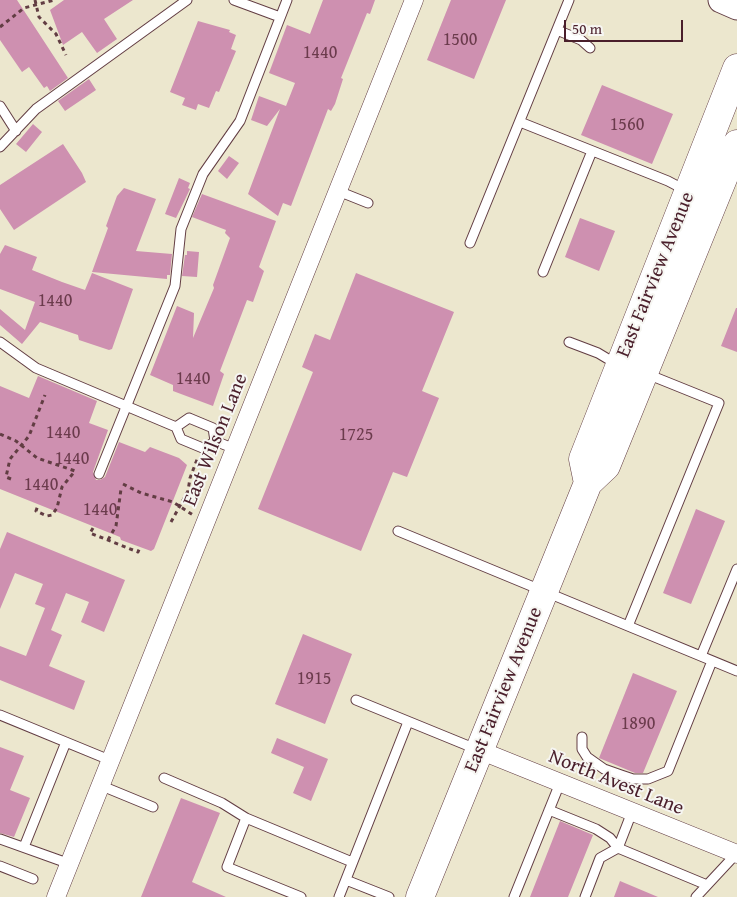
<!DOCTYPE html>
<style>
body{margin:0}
#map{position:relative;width:737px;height:897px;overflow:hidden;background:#ece7ce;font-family:"Gentium Book Plus",serif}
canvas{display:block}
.scale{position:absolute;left:564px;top:20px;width:119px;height:22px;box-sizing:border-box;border:2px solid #4a1f2b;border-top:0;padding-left:6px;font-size:15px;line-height:18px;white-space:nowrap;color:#4a1f2b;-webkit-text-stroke:4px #f6f6f2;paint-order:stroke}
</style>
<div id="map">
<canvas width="737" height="897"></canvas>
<div class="scale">50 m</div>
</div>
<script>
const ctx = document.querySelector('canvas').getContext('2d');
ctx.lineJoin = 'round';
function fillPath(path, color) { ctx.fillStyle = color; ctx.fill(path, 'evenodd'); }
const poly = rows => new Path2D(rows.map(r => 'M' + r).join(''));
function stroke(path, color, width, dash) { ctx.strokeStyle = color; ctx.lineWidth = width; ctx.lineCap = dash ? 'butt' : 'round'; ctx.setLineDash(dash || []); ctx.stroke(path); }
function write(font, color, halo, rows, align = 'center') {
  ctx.font = font + ' "Gentium Book Plus",serif'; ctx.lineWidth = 4; ctx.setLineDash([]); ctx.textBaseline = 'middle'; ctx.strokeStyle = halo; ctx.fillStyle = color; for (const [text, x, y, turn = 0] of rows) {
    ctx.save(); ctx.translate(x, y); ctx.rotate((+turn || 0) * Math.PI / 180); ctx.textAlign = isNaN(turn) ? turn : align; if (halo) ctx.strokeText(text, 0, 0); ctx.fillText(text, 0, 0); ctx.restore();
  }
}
fillPath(poly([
 [0,0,17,0,68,78,50,91,47,86,44,88,29,67,22,72,0,40],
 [64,0,133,0,104,19,117,39,97,53,82,32,63,45,50,10],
 [323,0,375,0,370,14,367,13,341,78,343,79,335,104,331,111,328,109,291,206,283,203,278,216,248,194,280,109,267,126,251,120,259,96,286,106,295,83,269,73,287,25,310,34],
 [451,0,506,0,474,79,427,60],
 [198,21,230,30,229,32,236,35,231,49,236,51,219,92,216,91,209,108,198,104,196,110,182,105,185,98,170,92],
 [89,79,96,90,65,111,58,101],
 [602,85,673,114,652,164,581,135],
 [33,124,42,132,26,152,16,144],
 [63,144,82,173,86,182,14,230,0,209,0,185],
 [229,156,239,163,227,179,218,171],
 [179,178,190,183,188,188,190,189,176,218,165,214],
 [124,188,156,199,136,251,172,254,170,275,167,275,167,279,92,272,108,228,106,226,117,196],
 [202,194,276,221,259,267,264,271,253,302,247,300,220,371,224,374,213,406,173,391,173,385,150,375,177,306,194,313,193,338,214,288,213,285,230,238,225,233,226,230,192,217],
 [580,218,615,231,599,271,565,257],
 [5,245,37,257,32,270,62,282,85,290,92,273,133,289,112,349,109,350,79,340,78,335,40,322,22,344,0,325,0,309,25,330,35,302,0,289,0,254],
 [187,251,199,252,197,277,182,276,185,255,187,255],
 [356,273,454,312,422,391,439,398,407,477,393,472,361,551,258,509,313,372,302,367,315,334,330,340],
 [736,308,737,308,737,352,721,346],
 [38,376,97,401,89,423,108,430,93,472,96,480,100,480,105,477,119,442,145,452,150,447,179,458,187,465,154,549,151,551,121,540,120,537,0,489,0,386,29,398],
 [696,509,725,521,691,604,663,593],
 [7,532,125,580,104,632,81,622,89,602,66,593,51,630,62,635,49,666,85,681,74,710,0,680,0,646,26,656,45,608,35,604,43,584,15,573,0,609,0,549],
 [303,634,352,654,325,724,275,704],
 [633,673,677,691,643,773,635,773,599,758],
 [277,738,328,759,311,801,293,793,304,767,271,753],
 [0,747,24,756,10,790,30,798,14,837,0,833],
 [181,798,220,813,192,882,226,897,141,897],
 [560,821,593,835,568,897,530,897],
 [620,881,658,897,614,897]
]), '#ce90b0');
const lane = poly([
 [234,0,280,17],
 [557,30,581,40,590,48],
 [0,106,16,131],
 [520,122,668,181,687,191],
 [0,147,36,109,187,0],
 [338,191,368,203],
 [470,243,569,0],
 [543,272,592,151],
 [0,342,36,368,176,427],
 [569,342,598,353,618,365],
 [189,418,213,428,215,441,205,449,181,439,176,427,189,418],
 [215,441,235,449],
 [99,474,175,286,181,229,203,174,240,121,287,0],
 [398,531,628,626,719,403,647,374],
 [628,626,737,671],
 [701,656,737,569],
 [356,700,476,749],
 [0,715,112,761],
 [582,737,582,749,587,757,604,769,621,775,633,779,648,779,668,771,712,661],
 [164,778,222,803,246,818],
 [102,786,153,807],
 [549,810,596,829,610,838,618,848,707,885],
 [0,839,70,864],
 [24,847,66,742],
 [0,866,33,879],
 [346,880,389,897],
 [301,897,227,867,246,818,352,862],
 [339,897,408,722],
 [514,897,560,783],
 [585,897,600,858,618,848,632,812],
 [696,897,737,853]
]);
const street = poly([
 [479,750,737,854],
 [56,897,414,0]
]);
const secondary = poly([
 [721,0,737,7]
]);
const primary = poly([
 [588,483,583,459,737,68],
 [420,897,588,483,606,466,737,144]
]);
stroke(lane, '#623d43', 11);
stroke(street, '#623d43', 19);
stroke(secondary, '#623d43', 27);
stroke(primary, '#623d43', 29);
stroke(poly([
 [35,0,39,17,56,34,66,55],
 [0,27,24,8,54,0],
 [0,434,16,441,37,458,75,471,62,487,57,508,52,515,47,516,36,511,38,505],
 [11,479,6,477,10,459,29,436,45,395],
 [123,484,141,493,173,502,193,515],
 [171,522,188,491,190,478,198,457],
 [93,528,90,533,138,552,140,547],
 [108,540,116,526,121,489]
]), '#623d43', 3, [4, 4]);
stroke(lane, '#fff', 9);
stroke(street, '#fff', 18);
stroke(secondary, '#fff', 25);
stroke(primary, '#fff', 28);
write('18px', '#6b3b4c', null, [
 ["1500",460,40],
 ["1440",320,53],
 ["1560",627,125],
 ["1440",55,301],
 ["1440",193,379],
 ["1440",63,433],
 ["1725",356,435],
 ["1440",72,459],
 ["1440",41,485],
 ["1440",100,510],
 ["1915",314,679],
 ["1890",638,724]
]);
write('20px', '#4a1f2b', '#f6f6f2', [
 ["East Fairview Avenue",656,275,-68],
 ["East Wilson Lane",216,440,-68],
 ["East Fairview Avenue",504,690,-68],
 ["North Avest Lane",616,783,22]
]);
</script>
